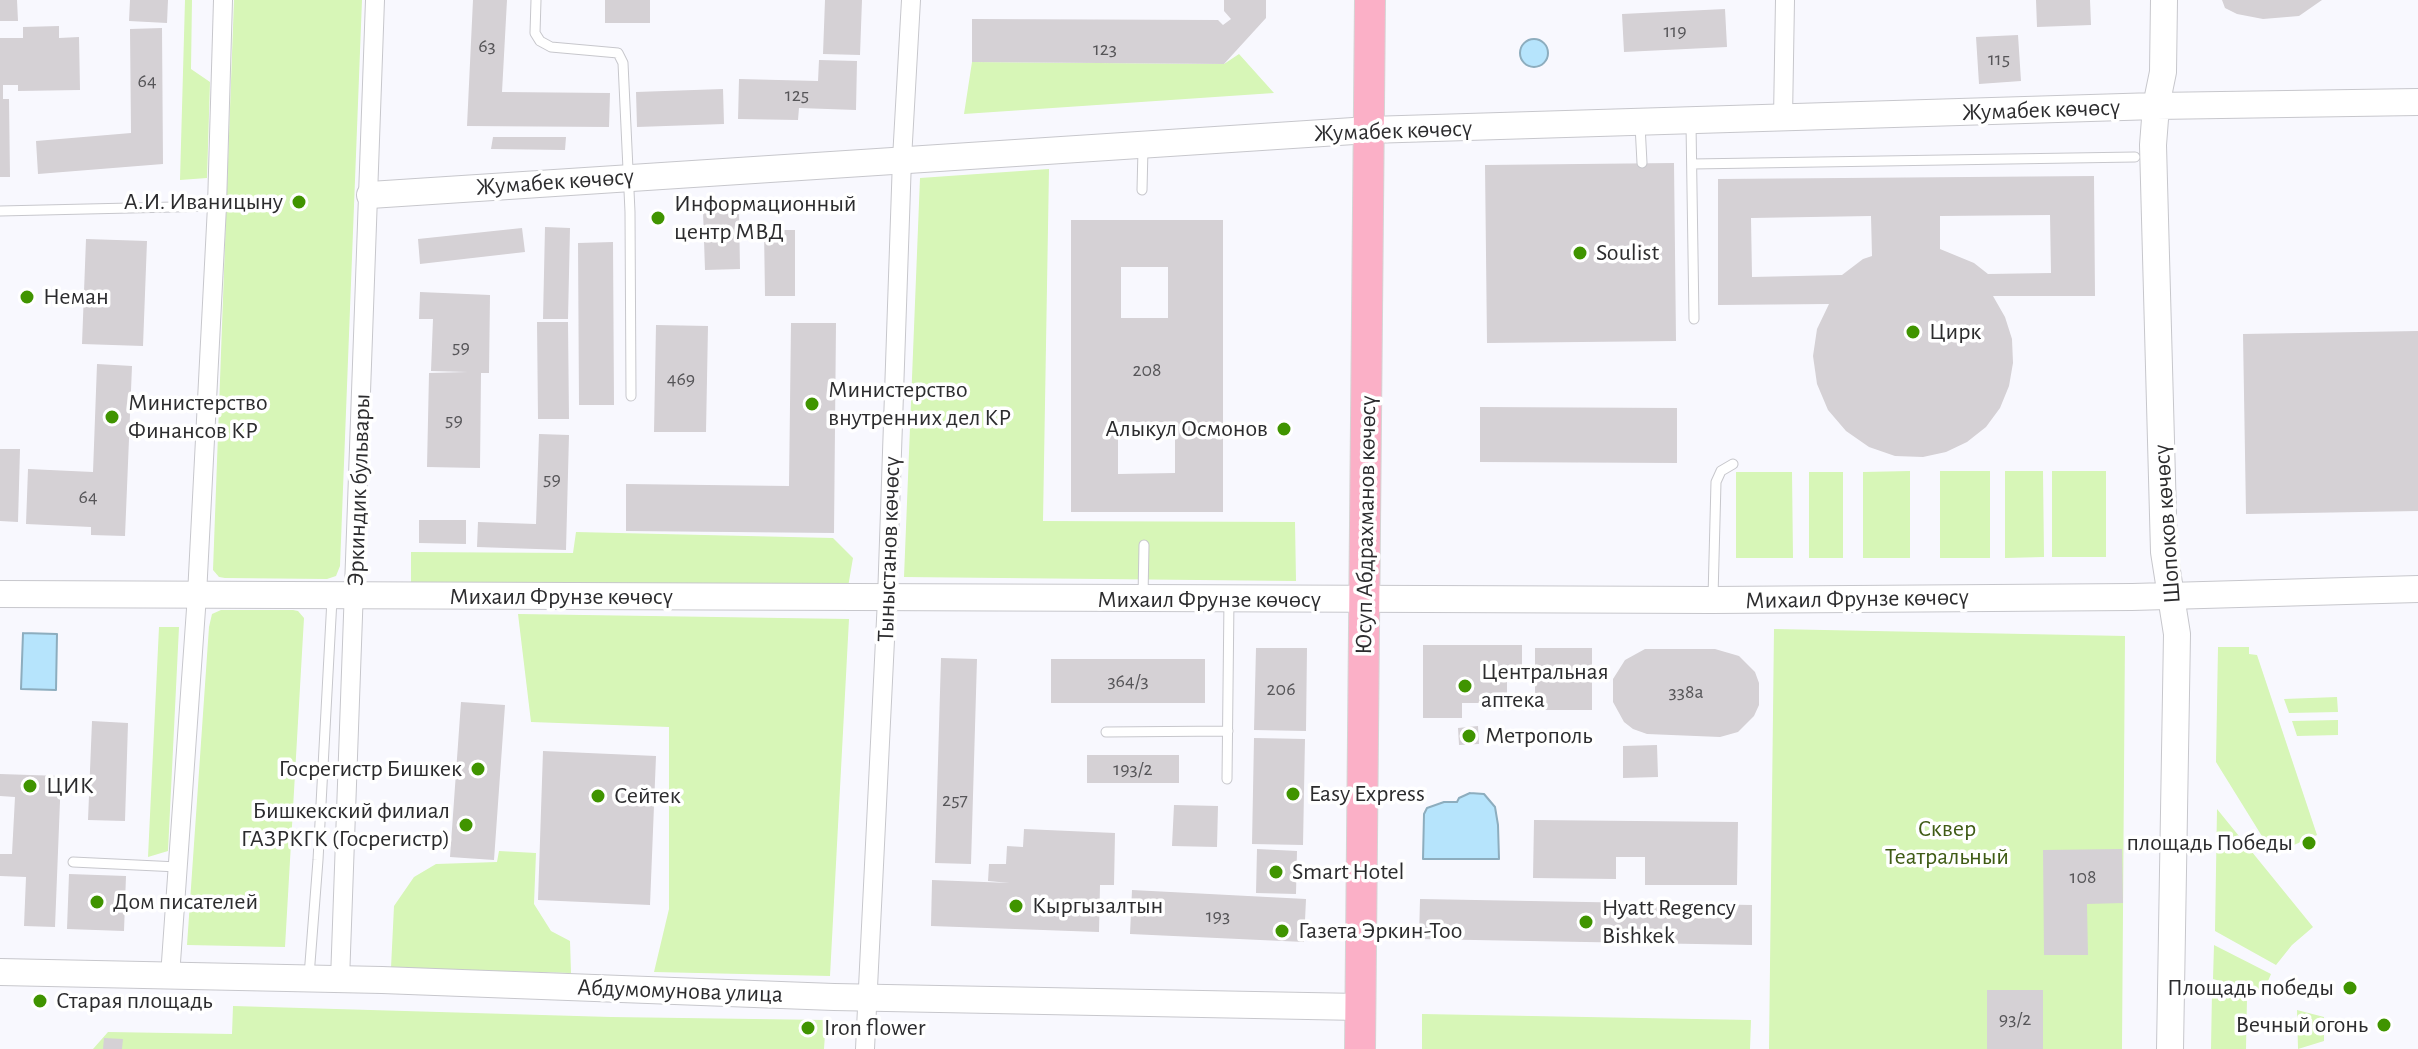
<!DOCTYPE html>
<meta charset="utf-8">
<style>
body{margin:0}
canvas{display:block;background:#f8f8fe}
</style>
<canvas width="2418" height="1049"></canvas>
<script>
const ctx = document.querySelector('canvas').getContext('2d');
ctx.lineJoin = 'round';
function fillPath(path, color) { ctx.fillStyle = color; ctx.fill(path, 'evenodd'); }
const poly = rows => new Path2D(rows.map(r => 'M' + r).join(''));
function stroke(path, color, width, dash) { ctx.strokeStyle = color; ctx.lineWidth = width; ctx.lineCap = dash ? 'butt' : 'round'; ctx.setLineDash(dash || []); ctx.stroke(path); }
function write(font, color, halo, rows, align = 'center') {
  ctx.font = font + ' "Alegreya Sans",sans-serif'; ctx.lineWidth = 7; ctx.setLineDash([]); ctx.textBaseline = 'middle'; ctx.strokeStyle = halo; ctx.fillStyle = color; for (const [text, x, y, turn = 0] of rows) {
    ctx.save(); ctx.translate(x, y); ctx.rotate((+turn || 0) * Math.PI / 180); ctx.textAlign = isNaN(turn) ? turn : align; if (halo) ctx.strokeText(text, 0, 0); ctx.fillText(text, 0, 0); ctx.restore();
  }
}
fillPath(poly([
 [185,0,192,0,191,69,210,82,207,178,180,180],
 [234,0,362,0,340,566,336,576,327,579,225,578,219,577,213,570],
 [1239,54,1274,93,964,114,972,62,1224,64],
 [1049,169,1043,521,1295,522,1296,581,904,577,920,178],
 [1910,471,1910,558,1863,558,1863,472],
 [1940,471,1990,471,1990,558,1940,558],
 [2005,471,2043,471,2044,557,2005,558],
 [2052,471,2106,471,2106,557,2052,557],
 [1736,472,1792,472,1793,558,1736,558],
 [1809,472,1843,472,1843,558,1809,558],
 [576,532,833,538,853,558,848,587,411,582,411,552,573,553],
 [221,610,293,610,298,611,304,618,285,947,187,945,209,627,212,614],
 [518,614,849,619,830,976,654,972,669,909,669,727,531,722],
 [159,627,179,627,168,851,148,857],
 [1774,629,2125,636,2122,1049,1769,1049],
 [2218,647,2249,647,2249,654,2257,655,2317,835,2273,854,2216,762],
 [2337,697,2338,712,2289,713,2284,699],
 [2338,720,2338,735,2297,736,2292,721],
 [2217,809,2313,927,2292,945,2276,965,2215,931],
 [499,851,536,853,534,904,551,931,570,941,571,973,391,968,394,906,414,877,436,864,497,862],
 [2214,945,2271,974,2263,993,2213,979],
 [2212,991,2247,998,2246,1049,2211,1049],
 [233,1006,611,1017,826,1020,824,1049,93,1049,108,1032,232,1034],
 [2297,1010,2324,1017,2324,1041,2298,1049],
 [1422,1014,1751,1020,1750,1049,1422,1049]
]), '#d7f6b7');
const water = poly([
 '1520 53a14 14 0 1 1 28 0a14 14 0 1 1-28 0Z',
 [23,633,57,634,56,690,21,689,23,633],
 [1470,793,1484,794,1495,807,1498,825,1499,859,1423,859,1424,814,1427,808,1444,802,1457,802,1459,798,1470,793]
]);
fillPath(water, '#b6e4fc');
stroke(water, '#8dadbe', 2);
fillPath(poly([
 [0,0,17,0,18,21,0,21],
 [130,0,168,0,167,23,129,21],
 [473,0,507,0,502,92,610,93,609,127,467,126],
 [605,0,650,0,650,23,605,23],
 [825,0,862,0,860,55,823,54],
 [1224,0,1266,0,1266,18,1224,64,972,62,972,19,1218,20,1223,25,1231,19,1224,11],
 [2036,0,2090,0,2091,25,2037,27],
 [2222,0,2322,0,2299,16,2263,19,2237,14,2225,8],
 [1725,9,1727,47,1624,52,1622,14],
 [59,26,59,38,79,37,80,90,18,91,18,85,3,85,3,99,9,99,10,177,0,177,0,38,23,38,23,27],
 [162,28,163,164,38,174,36,141,131,133,130,29],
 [2018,35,2021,81,1979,84,1976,37],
 [819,60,857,61,856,110,799,108,798,120,738,119,739,79,818,81],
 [723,89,724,124,637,127,636,92],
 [493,137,566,137,565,150,491,149],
 [1674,163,1676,341,1487,343,1485,165],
 [2094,176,2095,296,1993,296,2005,317,2012,339,2013,363,2009,386,2000,408,1986,427,1967,442,1946,452,1923,457,1895,456,1869,447,1846,431,1828,410,1817,384,1813,356,1817,329,1829,304,1718,305,1718,179],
 [2050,215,2051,273,1988,274,1974,263,1940,249,1940,216],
 [1871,216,1872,256,1863,259,1842,275,1752,277,1751,218],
 [739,210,740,269,705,270,703,211],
 [1071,220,1223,220,1223,512,1071,512],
 [1121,267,1168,267,1168,318,1121,318],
 [1118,422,1175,422,1175,473,1118,474],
 [545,227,570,228,568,319,543,319],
 [522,228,525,252,420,264,418,239],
 [764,230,795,230,795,296,765,296],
 [86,239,147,241,143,346,82,344],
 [613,242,614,405,579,405,578,243],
 [420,292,490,295,489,373,481,373,480,468,427,467,429,373,468,372,431,371,433,319,419,319],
 [537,322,568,322,569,419,538,419],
 [791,323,836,323,834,533,626,531,626,484,789,486],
 [656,325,708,326,706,432,654,432],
 [2418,331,2418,511,2246,514,2243,334],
 [97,364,132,366,125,536,91,535,91,527,26,524,28,469,93,472],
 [1480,407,1677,408,1677,463,1480,462],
 [539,434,569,435,566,550,477,547,478,522,536,524],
 [0,449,20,449,18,522,0,521],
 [419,520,466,520,466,544,419,543],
 [1423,645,1522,645,1522,670,1507,670,1507,703,1462,703,1462,718,1423,718],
 [1256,648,1307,648,1306,731,1254,730],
 [1535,648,1592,648,1592,710,1535,710],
 [1645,649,1715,649,1739,656,1755,672,1759,683,1759,705,1754,716,1738,732,1720,737,1647,734,1633,729,1624,722,1613,702,1613,679,1625,660],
 [941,658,977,659,971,864,935,863],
 [1051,659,1205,659,1205,703,1051,703],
 [461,702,505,705,494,860,450,857],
 [92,721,128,723,125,821,88,820],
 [1478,726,1479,744,1459,745,1458,728],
 [1254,738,1305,739,1303,845,1252,844],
 [1657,745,1658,777,1623,778,1623,746],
 [543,751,656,756,650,905,538,900],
 [1087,755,1179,755,1179,783,1087,783],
 [0,774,61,776,55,927,24,926,26,877,0,876,0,854,12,854,15,797,0,796],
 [1174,805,1218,806,1217,847,1172,846],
 [1534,820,1738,822,1737,885,1645,885,1645,857,1616,857,1616,879,1533,878],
 [1024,829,1115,833,1114,885,1100,885,1099,932,931,926,932,880,1010,883,988,881,989,864,1006,864,1007,846,1023,847],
 [1257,849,1297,851,1296,894,1256,893],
 [2122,849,2123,903,2087,904,2088,955,2044,955,2043,850],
 [69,874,126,876,124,931,67,929],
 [1132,890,1306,899,1304,942,1130,934],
 [1420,899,1752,905,1752,945,1419,939],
 [1987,990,2043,990,2043,1049,1987,1049],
 [104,1038,123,1039,122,1049,103,1049]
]), '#d5d1d5');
const lane = poly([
 [536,0,535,33,540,41,551,47,618,53,623,63,630,212,631,396],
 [1691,124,1694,319],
 [1640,125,1642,163],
 [1692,164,2135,157],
 [1142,190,1143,149],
 [0,211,217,206],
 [1143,596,1144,545],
 [1713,597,1716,482,1721,471,1733,464],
 [1106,732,1228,731],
 [1227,779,1229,599],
 [73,862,178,867],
 [309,976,318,860,332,599]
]);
const street = poly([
 [1783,118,1785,0],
 [170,976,197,595,217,206,223,0],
 [340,980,375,0],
 [865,1049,887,599,902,159,911,0]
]);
const secondary = poly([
 [2164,0,2163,72,2156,106,2153,145,2164,552,2177,634,2170,1049],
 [370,195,1369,130,2156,106,2418,102],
 [0,594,1712,600,2132,597,2418,589],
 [0,972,382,980,834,997,1360,1007]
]);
const primary = poly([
 [1360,1049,1370,0]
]);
stroke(lane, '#c7c7cc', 11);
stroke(street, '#c7c7cc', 20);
stroke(secondary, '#c7c7cc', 28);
stroke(primary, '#d5d5d5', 32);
stroke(lane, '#fff', 9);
stroke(street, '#fff', 18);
stroke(secondary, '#fff', 26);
stroke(primary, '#fbb0c7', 30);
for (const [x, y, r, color] of [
 [299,202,8,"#409400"],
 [658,218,8,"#409400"],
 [1580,253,8,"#409400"],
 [27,297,8,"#409400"],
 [1913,332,8,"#409400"],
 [812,404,8,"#409400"],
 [112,417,8,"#409400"],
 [1284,429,8,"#409400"],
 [1465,686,8,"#409400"],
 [1469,736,8,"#409400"],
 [478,769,8,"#409400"],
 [30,786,8,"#409400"],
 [1293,794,8,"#409400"],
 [598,796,8,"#409400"],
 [466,825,8,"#409400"],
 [2309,843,8,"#409400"],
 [1276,872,8,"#409400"],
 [97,902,8,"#409400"],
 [1016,906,8,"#409400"],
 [1586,922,8,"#409400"],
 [1282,931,8,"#409400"],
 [2350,988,8,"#409400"],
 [40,1001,8,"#409400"],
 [2384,1025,8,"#409400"],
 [808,1028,8,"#409400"]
]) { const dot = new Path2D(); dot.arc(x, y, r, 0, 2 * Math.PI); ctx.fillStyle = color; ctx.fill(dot); stroke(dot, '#fff', 3); }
write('20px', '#565558', null, [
 ["119",1675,31],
 ["63",487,46],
 ["123",1105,49],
 ["115",1999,59],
 ["64",147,81],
 ["125",797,95],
 ["59",461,347],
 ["208",1147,370],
 ["469",681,379],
 ["59",454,420],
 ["59",552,479],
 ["64",88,497],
 ["364/3",1128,681],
 ["206",1281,689],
 ["338а",1686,692],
 ["193/2",1133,769],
 ["257",955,800],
 ["108",2083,877],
 ["193",1218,916],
 ["93/2",2015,1019]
]);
write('24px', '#2c2c2e', '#fff', [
 ["Жумабек көчөсү",2041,110,-2],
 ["Жумабек көчөсү",1393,131,-2],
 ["Жумабек көчөсү",555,182,-4],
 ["Эркиндик бульвары",359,490,-88],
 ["Шопоков көчөсү",2167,524,-94],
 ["Юсуп Абдрахманов көчөсү",1366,525,-89],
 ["Тыныстанов көчөсү",889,549,-88],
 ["Михаил Фрунзе көчөсү",561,597],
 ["Михаил Фрунзе көчөсү",1857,599,-1],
 ["Михаил Фрунзе көчөсү",1209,600],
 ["Абдумомунова улица",680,991,2]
]);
write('24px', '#2c2c2e', '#fff', [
 ["А.И. Иваницыну",283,202,"right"],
 ["Информационный",674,204],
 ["центр МВД",674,232],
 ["Soulist",1596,253],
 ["Неман",43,297],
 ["Цирк",1929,332],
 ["Министерство",828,390],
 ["внутренних дел КР",828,418],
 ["Министерство",128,403],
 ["Финансов КР",128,431],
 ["Алыкул Осмонов",1268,429,"right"],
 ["Центральная",1481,672],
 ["аптека",1481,700],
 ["Метрополь",1485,736],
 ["Госрегистр Бишкек",462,769,"right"],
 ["ЦИК",46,786],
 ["Easy Express",1309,794],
 ["Сейтек",614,796],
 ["Бишкекский филиал",450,811,"right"],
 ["ГАЗРКГК (Госрегистр)",450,839,"right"],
 ["площадь Победы",2293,843,"right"],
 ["Smart Hotel",1292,872],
 ["Дом писателей",113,902],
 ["Кыргызалтын",1032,906],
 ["Hyatt Regency",1602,908],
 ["Bishkek",1602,936],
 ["Газета Эркин-Тоо",1298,931],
 ["Площадь победы",2334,988,"right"],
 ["Старая площадь",56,1001],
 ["Вечный огонь",2368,1025,"right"],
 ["Iron flower",824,1028]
], 'left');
write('24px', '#3f5b15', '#fff', [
 ["Сквер",1947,829],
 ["Театральный",1947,857]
]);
</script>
